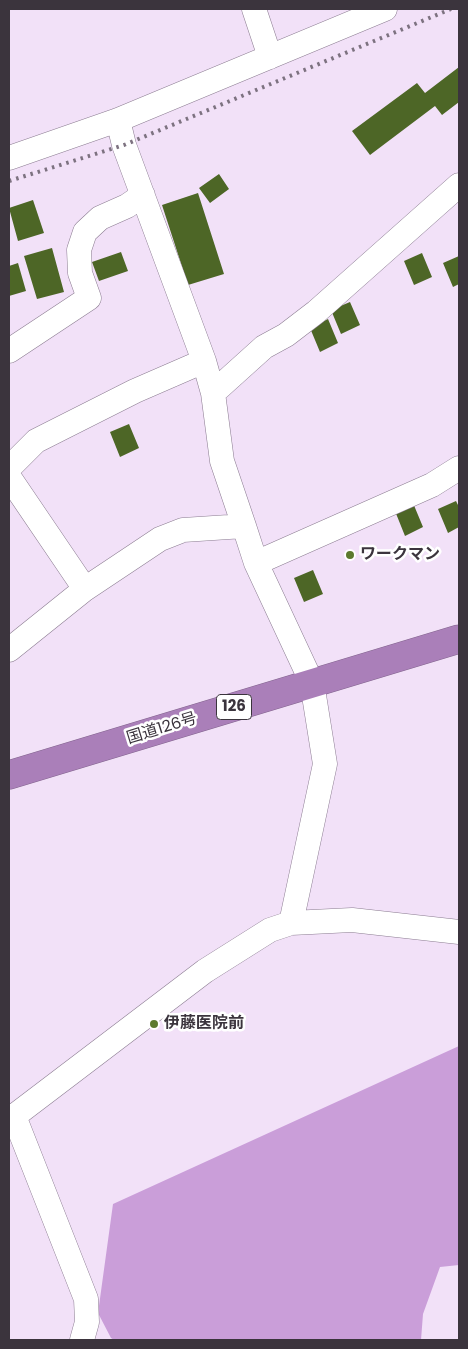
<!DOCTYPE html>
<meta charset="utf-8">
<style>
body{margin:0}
#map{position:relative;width:468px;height:1349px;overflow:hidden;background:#f2e1f8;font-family:Poppins,sans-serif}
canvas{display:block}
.frame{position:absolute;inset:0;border:10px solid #3b343d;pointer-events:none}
</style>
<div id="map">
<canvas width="468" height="1349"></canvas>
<div class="frame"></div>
</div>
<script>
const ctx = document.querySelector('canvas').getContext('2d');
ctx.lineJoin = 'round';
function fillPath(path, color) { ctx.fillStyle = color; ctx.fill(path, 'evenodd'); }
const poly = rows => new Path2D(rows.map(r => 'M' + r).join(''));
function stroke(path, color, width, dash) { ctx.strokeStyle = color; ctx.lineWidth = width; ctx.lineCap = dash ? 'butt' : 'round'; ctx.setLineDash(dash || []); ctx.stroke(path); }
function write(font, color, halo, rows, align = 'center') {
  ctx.font = font + ' Poppins,"Noto Sans JP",sans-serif'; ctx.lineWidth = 5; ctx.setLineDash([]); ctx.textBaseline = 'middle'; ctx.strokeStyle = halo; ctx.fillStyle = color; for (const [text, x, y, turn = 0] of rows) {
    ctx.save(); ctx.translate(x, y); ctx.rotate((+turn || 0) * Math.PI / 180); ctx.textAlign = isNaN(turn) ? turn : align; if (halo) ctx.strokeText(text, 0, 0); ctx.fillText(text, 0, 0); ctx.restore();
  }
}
fillPath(poly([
 [459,1046,459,1265,440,1267,423,1314,421,1340,114,1340,111,1338,98,1313,113,1204]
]), '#ca9ed9');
fillPath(poly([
 [459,67,459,102,442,115,435,106,370,155,352,131,417,83,425,93],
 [219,174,229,189,210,203,199,188],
 [198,193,224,274,188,285,162,205],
 [33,200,44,233,18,241,9,208],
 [52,248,64,292,37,299,24,256],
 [121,252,128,271,99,281,92,262],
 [422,253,432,277,414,285,404,261],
 [459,256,459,284,453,287,443,263],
 [18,263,26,291,9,296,9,266],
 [350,302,360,325,341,334,331,310],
 [328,319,338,343,320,352,310,328],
 [129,424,139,448,120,457,110,432],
 [456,501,459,507,459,527,448,533,438,509],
 [413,503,423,527,405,536,395,511],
 [313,570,323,594,304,602,294,578]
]), '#4d6626');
const minor = poly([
 [254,9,270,57],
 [118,120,124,145,204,361,213,393,222,461,244,526,256,563,312,683,325,764,291,923],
 [9,158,118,120,385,9],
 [9,351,89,298,80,273,79,250,85,232,100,218,127,206,143,195],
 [213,393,264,347,286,335,316,312,459,185],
 [9,468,36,441,135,391,204,361],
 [9,477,85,589],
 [256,563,432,485,459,468],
 [9,650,85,589,160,539,183,530,244,526],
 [14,1116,86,1299,87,1322,82,1340],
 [9,1120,205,971,270,930,291,923,352,920,459,932]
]);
const highway = poly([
 [9,775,459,639]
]);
stroke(minor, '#8b7c91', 25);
stroke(highway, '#83658e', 29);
stroke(minor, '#fff', 24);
stroke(highway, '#aa7fb9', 28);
stroke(poly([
 [9,181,124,145,451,9]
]), '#7d7280', 4, [2.5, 5]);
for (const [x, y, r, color] of [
 [350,555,5,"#5c792e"],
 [154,1024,5,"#5c792e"]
]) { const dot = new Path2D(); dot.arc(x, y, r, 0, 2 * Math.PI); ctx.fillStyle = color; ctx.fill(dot); stroke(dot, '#fff', 2); }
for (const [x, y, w] of [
 [234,707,35]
]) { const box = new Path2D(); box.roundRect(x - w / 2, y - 12.5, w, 25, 4); ctx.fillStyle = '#fff'; ctx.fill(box); stroke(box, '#3b343d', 1); }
write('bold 15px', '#3b343d', null, [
 ["126",234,707]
]);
write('bold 16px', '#3b343d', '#fff', [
 ["ワークマン",360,555],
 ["伊藤医院前",164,1024]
], 'left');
write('16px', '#3b343d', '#fff', [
 ["国道126号",162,729,-17]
]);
</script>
